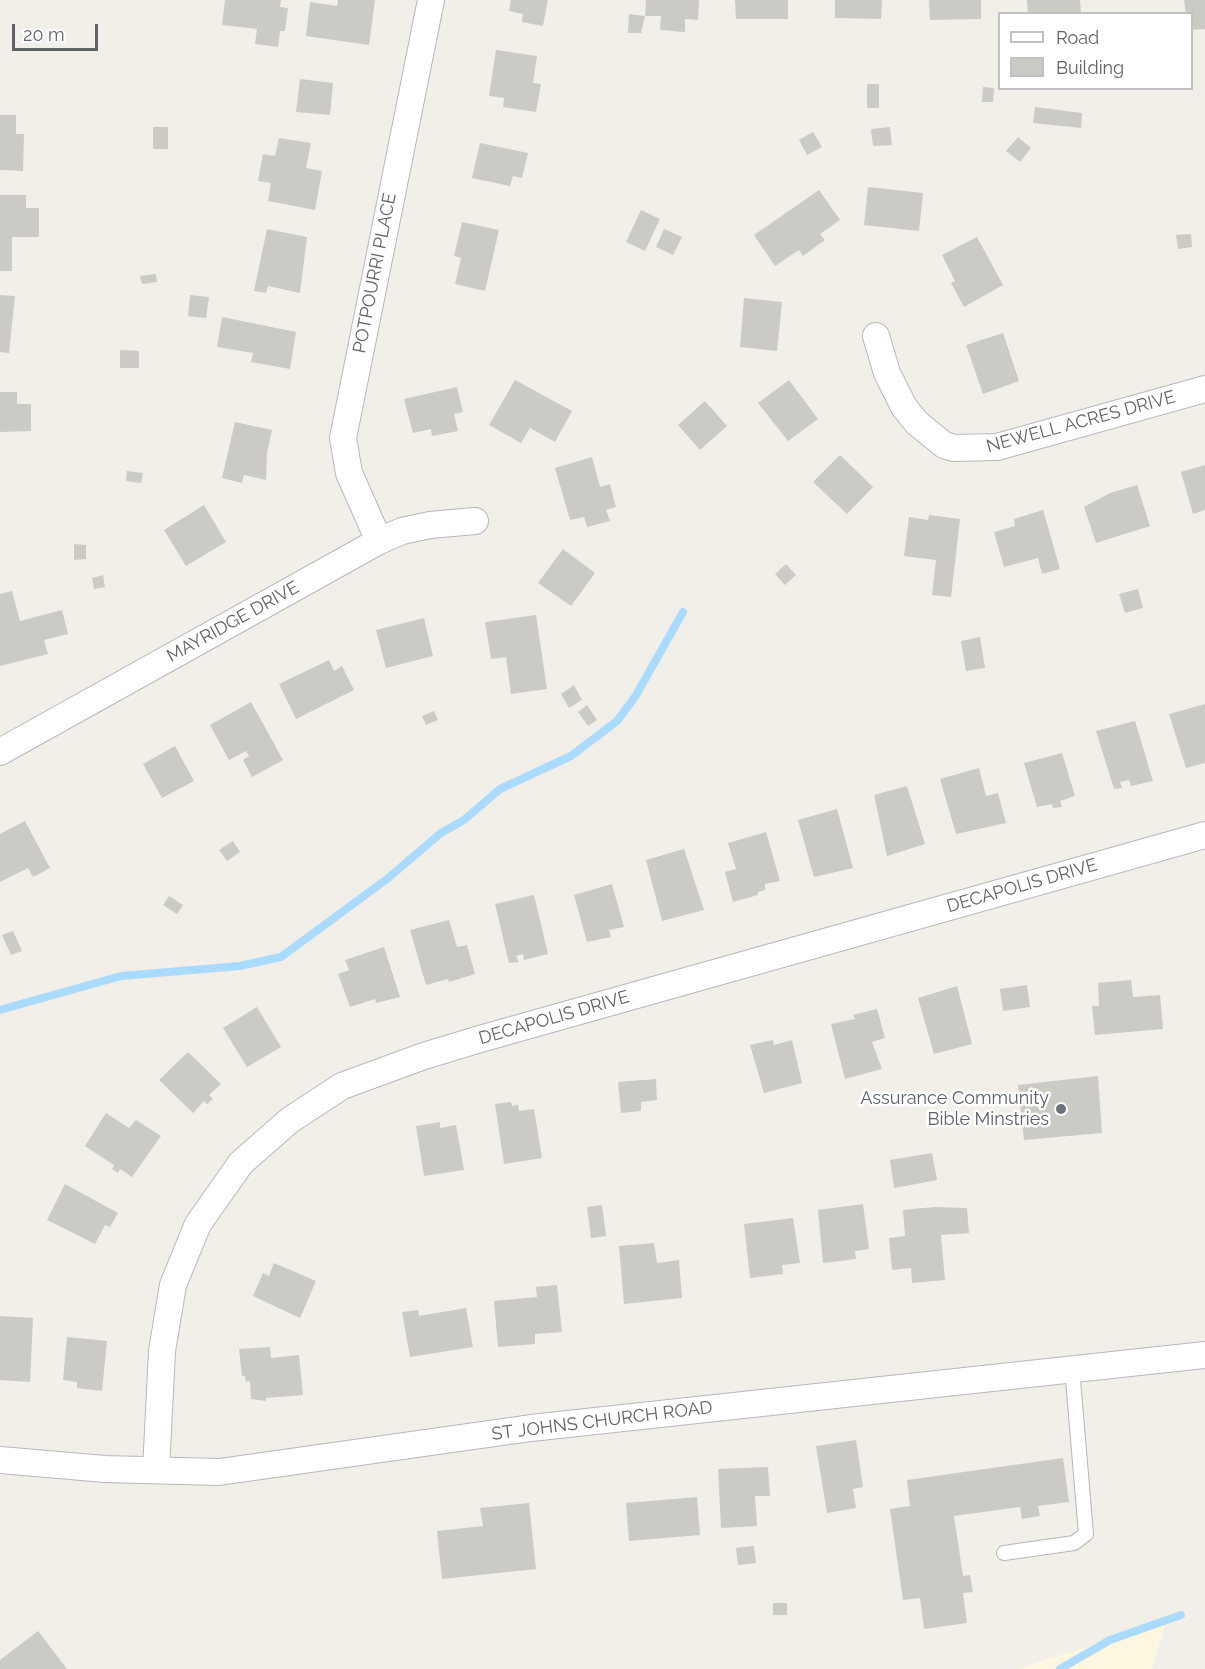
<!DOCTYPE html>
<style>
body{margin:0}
#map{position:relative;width:1205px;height:1669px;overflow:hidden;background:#f1efe8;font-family:Raleway,sans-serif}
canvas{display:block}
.legend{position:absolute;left:998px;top:12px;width:195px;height:78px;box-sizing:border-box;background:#fff;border:2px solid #bfc1c3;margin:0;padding:8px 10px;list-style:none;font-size:18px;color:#5f6368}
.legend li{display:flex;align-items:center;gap:12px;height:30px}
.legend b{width:30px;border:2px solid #bfc1c3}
.scale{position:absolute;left:12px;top:24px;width:86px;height:27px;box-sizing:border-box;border:3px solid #5f6368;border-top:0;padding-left:8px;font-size:18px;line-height:21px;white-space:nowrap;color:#5f6368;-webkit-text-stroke:4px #fff;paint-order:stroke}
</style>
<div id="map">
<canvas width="1205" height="1669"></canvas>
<ul class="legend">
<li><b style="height:8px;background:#fff"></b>Road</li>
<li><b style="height:16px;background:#cccac5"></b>Building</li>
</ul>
<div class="scale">20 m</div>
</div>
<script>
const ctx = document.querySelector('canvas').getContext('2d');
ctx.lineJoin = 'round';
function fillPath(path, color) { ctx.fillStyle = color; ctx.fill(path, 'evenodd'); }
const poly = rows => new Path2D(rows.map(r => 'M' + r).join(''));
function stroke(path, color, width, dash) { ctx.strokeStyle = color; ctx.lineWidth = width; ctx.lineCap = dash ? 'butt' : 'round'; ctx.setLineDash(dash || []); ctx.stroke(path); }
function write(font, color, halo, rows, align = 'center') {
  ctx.font = font + ' Raleway,sans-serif'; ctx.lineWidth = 5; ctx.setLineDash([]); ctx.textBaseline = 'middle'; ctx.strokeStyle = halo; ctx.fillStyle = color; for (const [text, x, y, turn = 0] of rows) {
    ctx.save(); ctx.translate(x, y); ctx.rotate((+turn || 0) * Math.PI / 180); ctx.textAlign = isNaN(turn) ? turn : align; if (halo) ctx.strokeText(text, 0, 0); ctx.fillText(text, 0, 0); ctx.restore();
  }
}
fillPath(poly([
 [1166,1622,1152,1669,1017,1669,1125,1635]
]), '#fef7e0');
stroke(poly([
 [0,1010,121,976,240,966,281,957,387,879,441,833,464,820,500,789,571,756,617,721,635,697,683,612],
 [1060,1669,1110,1640,1181,1615]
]), '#aadaff', 8);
fillPath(poly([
 [225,0,281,0,280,7,288,8,285,31,280,31,278,47,255,44,257,29,222,25],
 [338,0,375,0,369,45,306,36,310,2,337,6],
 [511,0,548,0,543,26,522,22,523,14,509,11],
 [646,0,699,0,698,20,685,19,685,32,660,30,661,16,645,16],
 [735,0,788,0,788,19,736,19],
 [835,0,882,0,881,19,835,18],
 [929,0,981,0,981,19,930,20],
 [1027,0,1080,0,1081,14,1028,14],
 [1184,0,1205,0,1205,29,1192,30,1192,14,1186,14],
 [629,14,645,16,641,33,628,33],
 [496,50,537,56,533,83,541,84,536,112,503,107,504,98,489,96],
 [300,79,333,83,330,115,296,112],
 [867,84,879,84,879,108,867,108],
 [983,87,994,88,993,102,982,102],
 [1035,107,1082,113,1081,128,1033,123],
 [0,115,16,115,16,134,24,134,23,171,0,170],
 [153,127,168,127,168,149,153,149],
 [890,127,892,145,873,146,871,129],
 [813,132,822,147,807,155,799,140],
 [1018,137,1031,148,1020,162,1006,151],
 [279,138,311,143,306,168,322,171,315,210,268,201,271,183,258,181,263,154,275,156],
 [480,143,528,153,522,178,513,176,510,186,472,178],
 [868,187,923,193,919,231,864,225],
 [819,190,840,220,820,234,825,240,803,256,799,250,775,266,754,235],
 [0,195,26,195,26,208,39,208,39,237,12,237,12,271,0,271],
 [641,210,660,219,645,251,626,242],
 [462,222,499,230,485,291,455,284,461,258,454,256],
 [267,229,307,237,300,293,268,286,266,293,254,291],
 [664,229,682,237,673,255,656,247],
 [1191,234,1192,247,1178,249,1176,235],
 [977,237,1003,285,964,307,951,283,955,281,942,255],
 [156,274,157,282,142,284,140,276],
 [0,295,15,296,9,353,0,352],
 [190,295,209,297,206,318,188,316],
 [744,298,782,302,777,351,740,347],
 [222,317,296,332,290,369,251,362,253,353,217,347],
 [1003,333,1019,381,983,394,966,345],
 [120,350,139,351,139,368,120,368],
 [515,380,572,411,555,442,530,428,521,443,489,425],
 [789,380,818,419,788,441,758,403],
 [457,387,463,412,454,414,458,431,432,436,431,429,413,433,404,399],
 [0,392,17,392,17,404,31,404,31,431,0,432],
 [705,401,727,426,700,450,678,425],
 [235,422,272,430,267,453,266,480,244,475,242,483,222,478],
 [840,455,873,487,847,514,813,482],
 [592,457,600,487,610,484,616,507,606,510,610,521,587,527,584,517,570,520,555,468],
 [1205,465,1205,510,1193,514,1181,472],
 [127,471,143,473,141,483,126,481],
 [1137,485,1150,526,1096,543,1084,507,1110,493],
 [204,505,226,542,186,566,164,530],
 [1043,510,1060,569,1042,574,1038,558,1004,567,994,532,1015,526,1014,519],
 [929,515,960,519,951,597,932,595,936,560,904,556,909,517,928,520],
 [74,544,86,545,86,559,74,560],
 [563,549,595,573,571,606,538,583],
 [786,564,796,575,785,585,775,574],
 [103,575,105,587,94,589,92,578],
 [1138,589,1143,608,1125,613,1119,594],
 [12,591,20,621,62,610,68,634,44,640,48,654,0,666,0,594],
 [536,615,547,689,511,694,506,657,491,659,485,622],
 [424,618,433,656,386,668,376,630],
 [980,637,985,668,966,671,961,641],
 [329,660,334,671,342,666,354,690,296,719,279,684],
 [574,685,582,700,569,708,561,694],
 [251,702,283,760,252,777,243,760,249,756,246,751,229,760,210,725],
 [1205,704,1205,763,1186,768,1169,714],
 [587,705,597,720,588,726,578,712],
 [434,711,438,720,426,725,422,716],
 [1135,721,1153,781,1131,786,1129,780,1120,782,1122,788,1114,789,1096,731],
 [175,746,194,781,162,798,143,764],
 [1062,753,1075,796,1060,801,1062,807,1053,808,1052,804,1037,807,1024,763],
 [979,768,986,796,998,793,1006,823,956,834,940,779],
 [907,786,925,844,887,856,874,795],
 [837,809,853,868,814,877,798,820],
 [25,821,50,868,33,877,28,868,0,882,0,834],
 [766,832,780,881,765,884,765,890,758,892,758,895,733,902,725,872,736,869,728,843],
 [233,841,240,852,227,861,219,850],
 [684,849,704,910,662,921,646,860],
 [612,884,624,927,609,930,611,937,587,942,574,895],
 [534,895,548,954,524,960,523,954,516,956,519,962,509,963,495,904],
 [169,896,183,905,177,914,163,905],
 [449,920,457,947,467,945,475,974,449,982,448,979,426,985,410,930],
 [13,931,22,951,11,955,2,935],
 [384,947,400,997,376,1003,375,999,350,1007,338,974,349,970,345,960],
 [1131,980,1133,997,1160,995,1163,1029,1095,1035,1092,1006,1099,1006,1098,983],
 [1027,985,1030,1007,1003,1011,1000,989],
 [957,986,972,1044,934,1054,918,998],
 [257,1007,281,1047,247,1067,223,1028],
 [877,1009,885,1038,872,1042,882,1069,845,1079,831,1024,855,1019,853,1015],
 [773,1040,774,1045,792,1040,802,1083,764,1093,750,1045],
 [188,1052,221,1084,209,1095,213,1099,207,1104,204,1101,193,1113,159,1080],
 [1098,1076,1102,1133,1024,1140,1018,1085],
 [656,1079,657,1100,641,1102,641,1111,621,1113,618,1082],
 [511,1102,512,1106,518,1105,519,1111,534,1109,542,1158,504,1164,495,1104],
 [106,1113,129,1128,136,1120,161,1136,132,1177,120,1169,118,1173,112,1169,114,1165,85,1146],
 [440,1122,440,1128,456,1125,464,1170,424,1176,416,1126],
 [932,1153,937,1180,894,1188,890,1160],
 [65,1184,118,1213,110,1227,105,1225,95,1244,47,1220],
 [863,1204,869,1249,855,1251,856,1259,823,1263,818,1210],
 [602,1205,606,1236,591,1238,587,1207],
 [934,1207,967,1208,969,1233,941,1235,945,1280,912,1283,911,1268,892,1270,889,1238,905,1236,903,1210],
 [793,1218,800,1263,782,1265,783,1274,750,1278,744,1224],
 [654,1243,657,1263,679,1260,682,1298,624,1304,619,1246],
 [274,1263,316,1281,300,1318,253,1296,263,1273,269,1276],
 [557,1285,562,1332,535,1334,535,1344,498,1347,494,1301,537,1297,536,1287],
 [466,1308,473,1347,410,1357,402,1312,418,1310,419,1316],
 [0,1316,33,1318,30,1382,0,1380],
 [67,1337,107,1341,102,1391,77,1388,77,1382,63,1380],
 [270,1347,271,1358,299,1355,303,1395,266,1398,266,1401,251,1399,250,1381,246,1382,245,1376,242,1376,239,1349],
 [856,1440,863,1487,853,1489,856,1508,827,1513,816,1446],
 [1063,1458,1069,1502,1038,1506,1040,1516,1022,1519,1020,1507,954,1516,963,1576,970,1575,973,1592,963,1593,967,1623,924,1629,920,1598,903,1600,890,1509,910,1506,907,1480],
 [768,1467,770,1496,755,1496,757,1526,721,1528,718,1469],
 [697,1497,700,1535,629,1541,626,1503],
 [529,1503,536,1569,442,1579,437,1531,483,1526,480,1508],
 [754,1546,756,1563,738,1565,736,1548],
 [773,1603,787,1603,787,1615,773,1615],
 [38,1631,67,1669,0,1669,0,1660]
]), '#cccac5');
const lane = poly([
 [1004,1553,1074,1543,1086,1534,1072,1368]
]);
const street = poly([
 [876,336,887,373,904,407,917,423,944,445,954,448,997,447,1205,389],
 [379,541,349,473,343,438,431,0],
 [0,752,379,541,402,531,430,525,475,521],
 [0,1460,105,1469,219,1472,531,1428,1205,1355],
 [156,1470,162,1351,173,1285,198,1224,241,1163,290,1120,342,1086,424,1056,480,1039,1205,835]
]);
stroke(lane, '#b5b8bc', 16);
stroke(street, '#b5b8bc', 28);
stroke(lane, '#fff', 14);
stroke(street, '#fff', 26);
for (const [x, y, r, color] of [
 [1061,1109,6,"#6b7280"]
]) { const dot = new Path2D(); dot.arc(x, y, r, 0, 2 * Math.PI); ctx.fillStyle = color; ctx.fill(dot); stroke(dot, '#fff', 2); }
write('18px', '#5f6368', '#fff', [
 ["POTPOURRI PLACE",375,273,-79],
 ["NEWELL ACRES DRIVE",1081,422,-15],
 ["MAYRIDGE DRIVE",233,622,-29],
 ["DECAPOLIS DRIVE",1022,886,-16],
 ["DECAPOLIS DRIVE",554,1018,-16],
 ["ST JOHNS CHURCH ROAD",602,1421,-7]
]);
write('18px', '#5b616d', '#fff', [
 ["Assurance Community",1049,1099],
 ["Bible Minstries",1049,1120]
], 'right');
</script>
